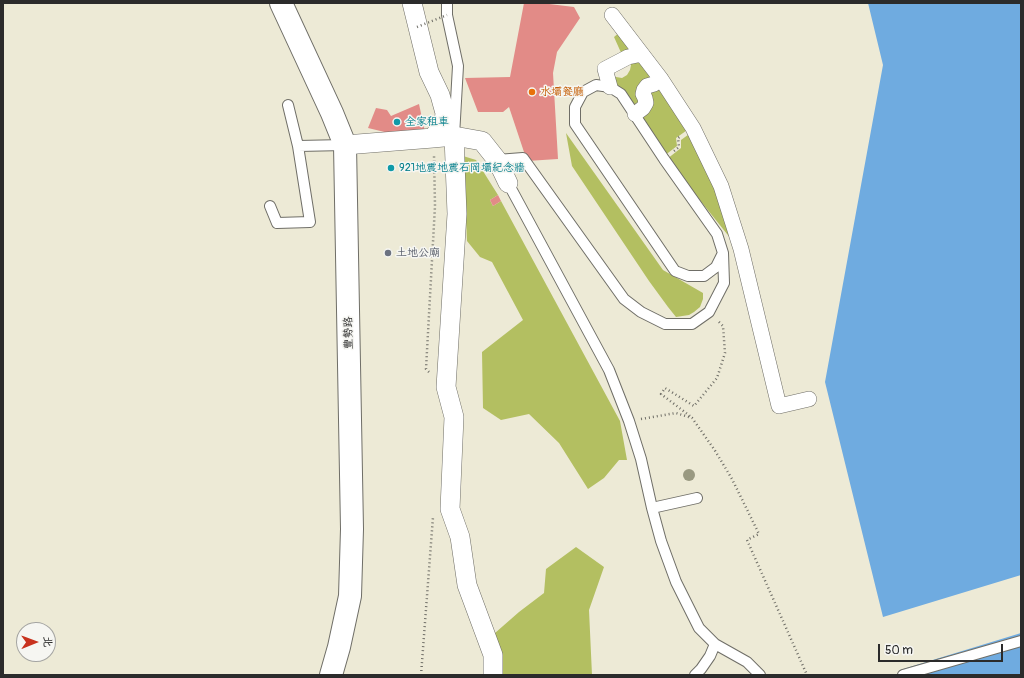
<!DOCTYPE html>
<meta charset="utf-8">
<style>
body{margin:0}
#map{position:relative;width:1024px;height:678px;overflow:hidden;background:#edead6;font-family:Pangolin,"LXGW WenKai TC",sans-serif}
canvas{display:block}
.frame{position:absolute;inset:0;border:4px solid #2b2b2b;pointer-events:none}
.north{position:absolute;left:16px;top:622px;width:40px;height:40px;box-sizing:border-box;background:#f6f6f2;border:1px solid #a5a5a2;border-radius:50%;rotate:89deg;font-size:11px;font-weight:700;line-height:16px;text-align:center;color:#2b2b2b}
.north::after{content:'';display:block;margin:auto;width:14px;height:18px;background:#c8321e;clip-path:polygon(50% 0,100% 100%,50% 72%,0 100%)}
.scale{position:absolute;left:878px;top:644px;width:125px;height:18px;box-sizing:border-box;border:2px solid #2b2b2b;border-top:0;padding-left:5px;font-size:12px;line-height:14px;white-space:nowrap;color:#2b2b2b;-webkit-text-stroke:3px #f6f6f2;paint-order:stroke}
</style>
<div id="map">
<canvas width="1024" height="678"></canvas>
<div class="frame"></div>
<div class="north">北</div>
<div class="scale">50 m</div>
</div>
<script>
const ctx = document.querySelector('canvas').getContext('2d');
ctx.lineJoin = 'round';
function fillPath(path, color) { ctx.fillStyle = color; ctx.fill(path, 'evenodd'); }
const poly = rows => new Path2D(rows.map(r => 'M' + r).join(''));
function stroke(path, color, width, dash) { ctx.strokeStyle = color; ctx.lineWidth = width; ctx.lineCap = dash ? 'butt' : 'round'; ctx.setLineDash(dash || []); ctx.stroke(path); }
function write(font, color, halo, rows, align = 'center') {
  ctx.font = font + ' Pangolin,"LXGW WenKai TC",sans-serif'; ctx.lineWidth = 3; ctx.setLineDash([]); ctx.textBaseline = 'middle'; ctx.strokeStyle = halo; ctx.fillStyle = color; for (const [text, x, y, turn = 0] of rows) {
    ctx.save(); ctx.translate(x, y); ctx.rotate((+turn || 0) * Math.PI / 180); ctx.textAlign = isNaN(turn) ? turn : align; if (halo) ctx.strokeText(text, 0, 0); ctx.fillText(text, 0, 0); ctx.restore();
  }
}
fillPath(poly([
 [621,31,639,53,623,57,614,37],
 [641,57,658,79,635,110,613,85,610,76,622,78,627,75,630,70,631,65,630,59],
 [662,82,690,128,676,138,677,146,664,156,638,115,646,94],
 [692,132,718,187,735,244,667,159,681,148,681,140],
 [566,133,663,270,703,293,703,299,700,307,694,312,689,315,676,317,668,307,649,281,572,166],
 [463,156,476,160,498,195,490,200,493,206,501,201,620,421,627,460,619,460,604,478,588,489,559,443,529,414,501,420,483,408,482,352,523,320,492,262,480,257,467,241],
 [576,547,604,567,589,610,592,675,499,675,500,668,495,633,519,612,544,593,546,569]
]), '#b3bf61');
fillPath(poly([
 [868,3,1021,3,1021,575,883,617,825,382,883,65],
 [1021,633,1021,675,901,675,900,670]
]), '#6fabe0');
fillPath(poly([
 [524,3,541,3,574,7,580,18,557,52,553,73,558,159,527,161,509,107,503,112,478,112,465,78,510,77],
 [419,104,425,132,393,134,368,128,376,108,387,110,391,116],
 [498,195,501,201,493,206,490,200]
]), '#e28b87');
const service = poly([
 [447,3,447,15,458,66,454,136],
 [298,146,345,145],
 [497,160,523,158,624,299,641,312,665,324,692,324,709,312,724,283,723,253,717,234,664,159,621,94,610,87,596,85,583,92,575,107,575,124,675,271,688,276,704,276,716,267,723,253],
 [508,183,609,370,629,421,641,459,652,508,661,541,676,582,699,628,715,644,747,662,760,675],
 [270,206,277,223,310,222,298,146,288,105],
 [652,508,697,498],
 [695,675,701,669,710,656,715,644],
 [903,675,1021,641]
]);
const pedestrian = poly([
 [612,15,661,79,693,128,721,186,741,249,779,406,809,399],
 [610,87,605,69,628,57,642,54],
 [635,114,643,108,646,103,645,98,643,94,644,90,647,86,654,84,661,79]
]);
const minor = poly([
 [412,3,429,72,440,95,445,113,444,122,433,138],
 [454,136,457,214,446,387,454,417,450,509,460,537,467,585,493,655,493,675],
 [345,145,433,138,454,136,482,141,497,160,508,183]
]);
const tertiary = poly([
 [281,3,332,113,345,145,352,529,350,596,339,647,331,675]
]);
stroke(service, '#6f6e67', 12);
stroke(pedestrian, '#6f6e67', 16);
stroke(minor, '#6f6e67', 20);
stroke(tertiary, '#6f6e67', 24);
stroke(poly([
 [674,151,679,147,678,138,681,136],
 [429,372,426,369,435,206,434,155],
 [690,416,661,394,665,388,694,406,717,378,725,353,723,326,718,321],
 [641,419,676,413,692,418,714,449,732,479,759,534,747,540,807,675],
 [421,675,433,517]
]), '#6f6e67', 2.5, [1, 3]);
stroke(service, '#fff', 10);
stroke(pedestrian, '#fff', 15);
stroke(minor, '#fff', 19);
stroke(tertiary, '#fff', 22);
stroke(poly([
 [417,27,447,15]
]), '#6f6e67', 2.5, [1, 3]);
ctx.fillStyle = '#999981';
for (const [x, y] of [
 [689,475]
]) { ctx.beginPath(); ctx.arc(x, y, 6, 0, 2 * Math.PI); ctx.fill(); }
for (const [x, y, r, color] of [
 [532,92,4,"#e8710a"],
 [397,122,4,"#0f9aa8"],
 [391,168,4,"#0f9aa8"],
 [388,253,4,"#6b7280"]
]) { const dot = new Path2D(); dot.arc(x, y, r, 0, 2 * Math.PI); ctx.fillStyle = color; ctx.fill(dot); stroke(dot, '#f6f6f2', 1.5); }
write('11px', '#c56008', '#f6f6f2', [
 ["水壩餐廳",540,92]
], 'left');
write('11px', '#0d838f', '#f6f6f2', [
 ["全家租車",405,122],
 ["921地震地震石岡壩紀念牆",399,168]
], 'left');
write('11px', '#5b616d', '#f6f6f2', [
 ["土地公廟",396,253]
], 'left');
write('11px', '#2b2b2b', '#f6f6f2', [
 ["豐勢路",349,333,-91]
]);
</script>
